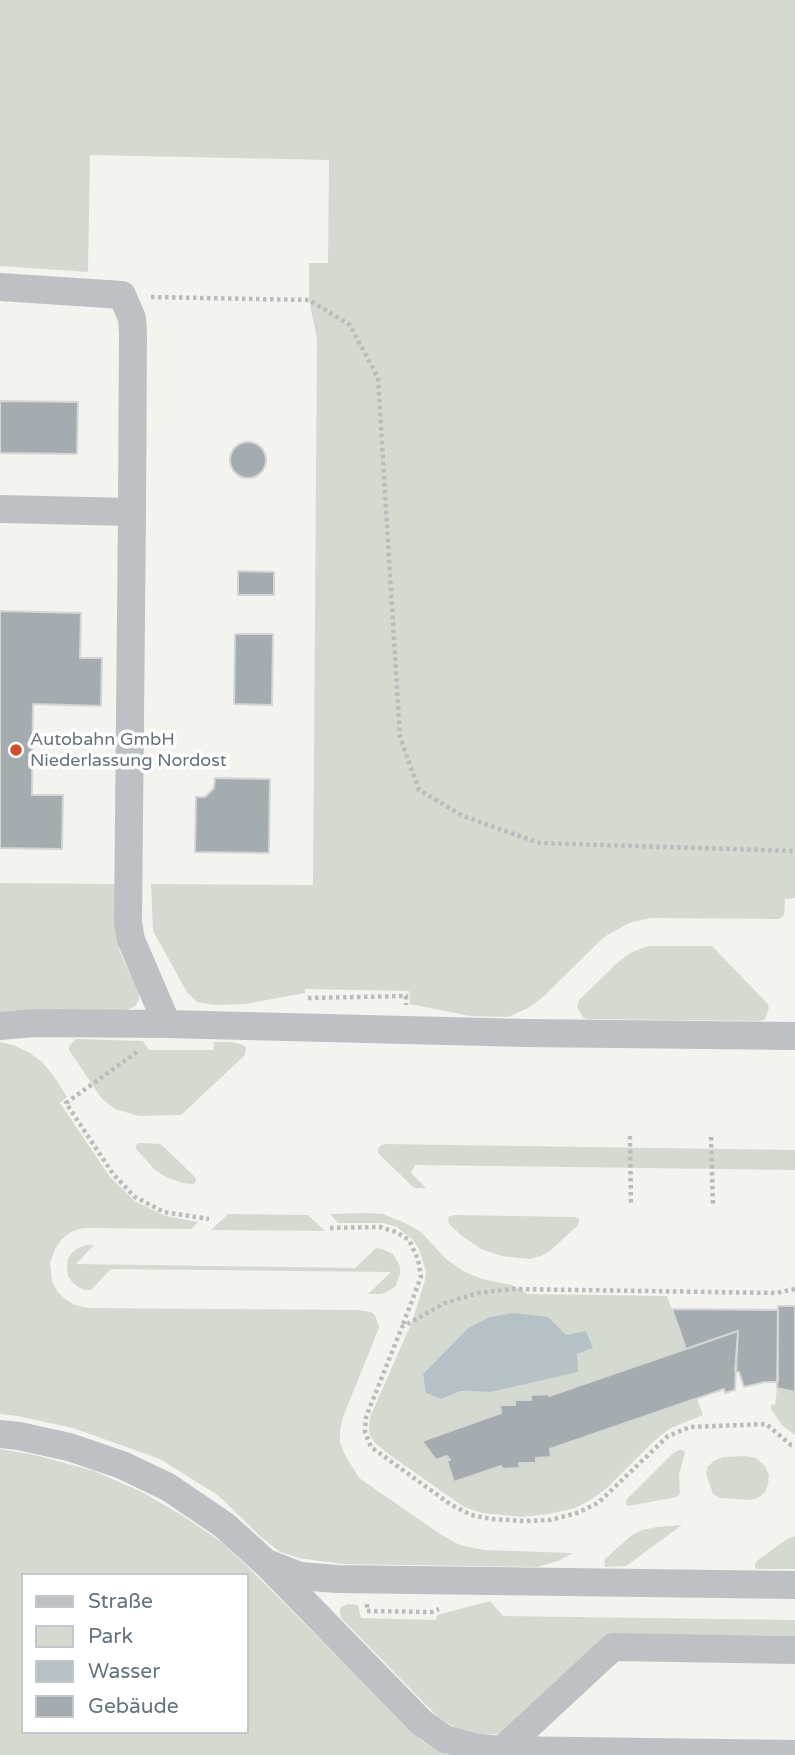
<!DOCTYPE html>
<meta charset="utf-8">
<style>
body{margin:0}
#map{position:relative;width:795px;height:1755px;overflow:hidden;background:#f3f3f0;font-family:"Varela Round",sans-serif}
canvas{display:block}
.legend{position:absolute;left:21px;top:1573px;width:228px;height:161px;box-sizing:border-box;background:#fff;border:2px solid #c1c7cb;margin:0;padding:9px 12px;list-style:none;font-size:21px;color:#65747e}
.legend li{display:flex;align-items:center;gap:14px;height:35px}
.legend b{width:35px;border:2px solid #c1c7cb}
</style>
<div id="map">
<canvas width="795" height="1755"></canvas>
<ul class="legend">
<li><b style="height:9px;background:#bdc1c4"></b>Straße</li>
<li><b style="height:19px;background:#d5dad1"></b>Park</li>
<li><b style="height:19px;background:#b6c1c5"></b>Wasser</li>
<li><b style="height:19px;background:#a5acb0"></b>Gebäude</li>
</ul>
</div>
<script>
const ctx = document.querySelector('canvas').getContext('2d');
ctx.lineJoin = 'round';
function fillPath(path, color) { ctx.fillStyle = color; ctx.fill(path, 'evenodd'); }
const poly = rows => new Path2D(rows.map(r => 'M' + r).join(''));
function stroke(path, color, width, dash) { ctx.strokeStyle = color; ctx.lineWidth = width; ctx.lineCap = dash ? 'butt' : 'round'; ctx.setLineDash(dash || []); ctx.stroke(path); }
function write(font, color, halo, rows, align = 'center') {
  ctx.font = font + ' "Varela Round",sans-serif'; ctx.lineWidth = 7; ctx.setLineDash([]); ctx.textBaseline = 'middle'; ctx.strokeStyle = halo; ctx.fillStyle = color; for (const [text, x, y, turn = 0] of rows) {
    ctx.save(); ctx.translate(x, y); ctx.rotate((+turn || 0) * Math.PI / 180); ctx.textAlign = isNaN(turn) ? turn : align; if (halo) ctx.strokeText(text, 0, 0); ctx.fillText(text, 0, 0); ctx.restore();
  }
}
fillPath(poly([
 [0,0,795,0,795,898,785,899,784,915,781,918,777,919,651,918,629,923,604,937,543,997,530,1007,508,1017,470,1016,410,1004,409,991,305,989,305,993,245,1004,215,1005,197,1002,187,992,153,931,151,884,313,885,317,339,309,300,309,263,328,263,329,160,90,155,88,272,0,266],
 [0,883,115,884,115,929,119,950,128,970,137,984,139,992,139,1000,135,1006,127,1010,0,1012],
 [648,946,712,946,767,1003,769,1008,765,1019,760,1021,586,1019,582,1016,577,1007,579,1000,616,964,630,953],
 [76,1039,143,1041,149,1050,213,1050,214,1042,232,1042,243,1045,246,1048,245,1055,181,1115,139,1116,115,1109,102,1099,69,1050,69,1046],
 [0,1042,13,1045,30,1053,42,1062,53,1075,67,1097,60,1103,110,1177,136,1202,166,1216,198,1222,191,1229,83,1228,71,1232,62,1239,55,1249,50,1263,52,1281,57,1291,65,1299,75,1305,87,1308,357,1310,371,1312,375,1315,379,1328,343,1417,340,1430,340,1442,344,1453,359,1478,443,1536,460,1545,484,1550,573,1553,558,1561,537,1567,342,1564,299,1558,280,1552,262,1538,219,1496,160,1459,73,1428,17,1416,0,1414],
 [139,1143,160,1144,164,1147,196,1178,195,1183,193,1184,182,1183,166,1177,155,1170,136,1149,136,1145],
 [385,1144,795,1150,795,1170,415,1165,411,1173,426,1188,414,1188,378,1153,378,1149,380,1146],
 [367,1213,383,1214,407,1224,421,1232,446,1259,463,1271,482,1279,512,1285,528,1294,667,1296,686,1349,549,1396,548,1394,531,1395,531,1400,516,1400,515,1405,500,1405,501,1413,422,1441,436,1459,447,1456,450,1460,447,1462,454,1482,501,1466,503,1469,519,1468,519,1463,536,1458,550,1457,550,1449,697,1399,703,1415,669,1429,653,1442,607,1488,592,1499,575,1508,549,1514,522,1517,482,1513,464,1507,390,1455,375,1443,370,1436,369,1427,370,1417,412,1322,425,1280,426,1271,419,1249,412,1239,397,1227,383,1223,338,1223,330,1214],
 [547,1317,566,1335,593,1348,577,1354,577,1372,491,1392,461,1391,441,1399,427,1393,423,1374,467,1329],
 [228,1214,308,1215,325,1231,211,1230],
 [454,1215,575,1217,579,1219,579,1221,578,1225,550,1251,541,1256,530,1259,519,1258,502,1256,481,1249,462,1236,449,1224,448,1217],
 [86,1245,94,1245,76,1264,355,1268,376,1248,382,1249,393,1254,400,1266,400,1273,396,1286,387,1292,381,1294,368,1294,391,1272,111,1269,91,1290,85,1290,78,1287,72,1282,68,1276,67,1267,68,1259,71,1254,78,1248],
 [777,1388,795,1392,795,1435,782,1425,771,1409,771,1404,775,1405],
 [0,1449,35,1455,94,1471,142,1492,183,1516,220,1541,246,1565,422,1741,437,1750,448,1755,0,1755],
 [23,1575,247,1575,247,1732,23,1732],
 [679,1450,683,1450,685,1452,679,1475,680,1493,677,1497,628,1506,626,1504,627,1499,672,1454],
 [745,1456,756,1458,765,1466,769,1475,768,1485,765,1492,758,1498,750,1500,720,1498,713,1494,706,1474,708,1466,714,1461,723,1457],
 [682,1525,626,1566,605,1567,604,1560,632,1535,642,1530,657,1527],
 [795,1536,795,1569,757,1569,755,1567,755,1563,758,1560,787,1539],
 [490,1601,503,1616,795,1620,795,1636,639,1634,499,1734,482,1735,456,1728,438,1717,341,1618,340,1614,340,1609,343,1606,348,1604,358,1605,361,1618,436,1620,437,1615]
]), '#d5dad1');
fillPath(poly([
 [514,1313,548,1317,566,1335,586,1331,593,1348,577,1354,578,1372,491,1392,461,1391,441,1399,426,1393,423,1374,467,1329,490,1317]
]), '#b6c1c5');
const building = poly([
 [0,401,78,402,77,454,0,453,0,401],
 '230 460a18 18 0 1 1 36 0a18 18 0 1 1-36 0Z',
 [238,571,274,572,274,595,238,595,238,571],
 [0,611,81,613,80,658,102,658,101,706,33,704,32,795,63,795,62,849,0,848,0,611],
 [235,634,273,634,272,705,234,704,235,634],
 [215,778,270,779,269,853,195,852,196,797,205,797,214,788,215,778],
 [778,1306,795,1306,795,1392,777,1388,778,1306],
 [672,1309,778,1310,778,1382,765,1382,744,1387,739,1372,735,1372,738,1331,686,1349,672,1309],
 [738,1331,735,1390,725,1393,724,1389,550,1449,551,1457,536,1458,536,1463,519,1463,520,1468,503,1469,501,1466,454,1482,447,1461,450,1460,447,1456,436,1460,422,1441,501,1413,500,1405,515,1405,515,1400,531,1400,531,1395,549,1394,549,1396,738,1331]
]);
fillPath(building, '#a5acb0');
stroke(building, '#d5d5d3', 2);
stroke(poly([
 [151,297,309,300,350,325,378,378,400,737,419,790,463,816,539,843,795,851],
 [308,998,406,996,406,1005],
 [137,1052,66,1103,113,1174,135,1197,164,1212,209,1219],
 [630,1136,631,1205],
 [711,1137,713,1206],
 [330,1228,380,1227,396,1232,409,1240,418,1259,421,1277,402,1327],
 [795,1289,776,1293,512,1289,478,1293,445,1303,402,1327,366,1417,365,1432,371,1447,450,1504,471,1515,492,1519,525,1521,550,1520,577,1513,598,1503,668,1436,690,1427,766,1424,791,1445,795,1446],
 [367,1604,367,1611,432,1612,439,1609]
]), '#b9bbbd', 4.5, [3.5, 3.5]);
stroke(poly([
 [0,287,122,295,132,318,133,334,132,512,128,923,131,940,167,1024],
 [0,509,132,512],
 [0,1026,34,1023,167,1024,526,1033,795,1036],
 [0,1434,19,1436,69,1447,122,1465,168,1487,224,1525,266,1563,422,1723,445,1739,477,1748,502,1750,795,1754],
 [272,1565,300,1576,337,1579,795,1585],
 [502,1750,613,1647,795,1650]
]), '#bdc1c4', 28);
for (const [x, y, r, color] of [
 [16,750,7,"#d34f30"]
]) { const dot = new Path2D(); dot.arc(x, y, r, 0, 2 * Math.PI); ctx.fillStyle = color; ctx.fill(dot); stroke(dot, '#fff', 2.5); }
write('18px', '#65747e', '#fff', [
 ["Autobahn GmbH",30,740],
 ["Niederlassung Nordost",30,761]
], 'left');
</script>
